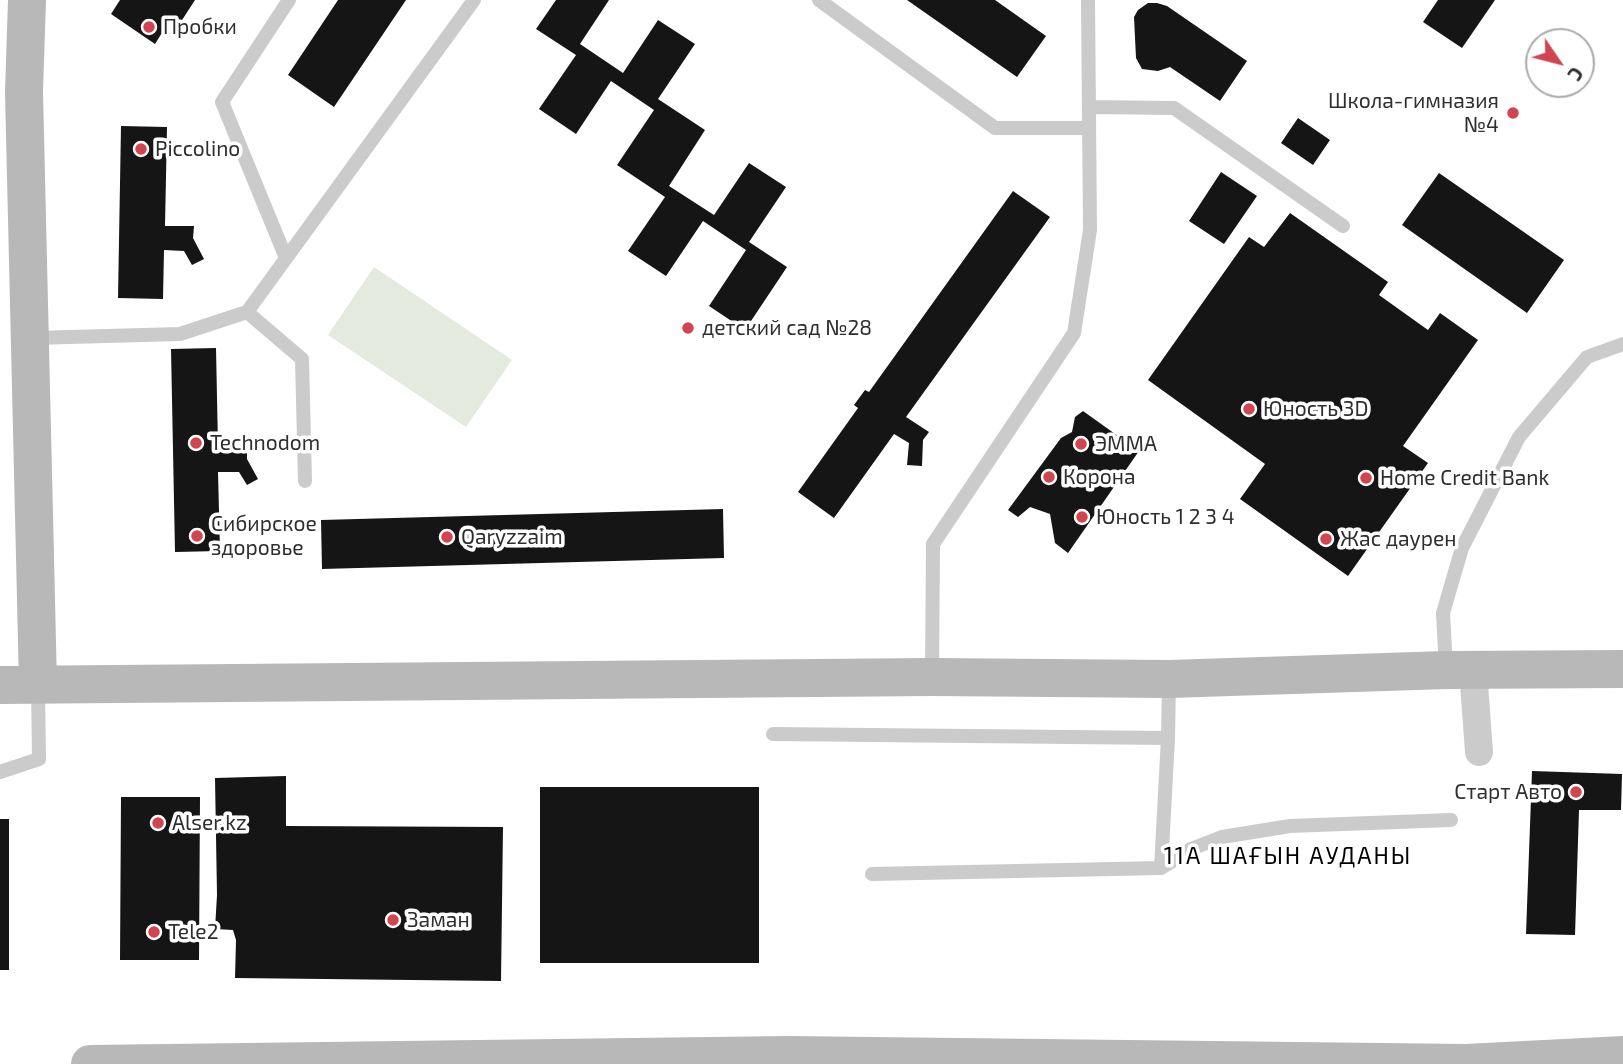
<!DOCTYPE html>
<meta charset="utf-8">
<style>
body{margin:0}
#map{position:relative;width:1623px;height:1064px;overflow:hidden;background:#fff;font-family:"Exo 2",sans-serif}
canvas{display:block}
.north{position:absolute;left:1525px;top:28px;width:70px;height:70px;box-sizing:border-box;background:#fff;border:2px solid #ababab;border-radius:50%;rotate:125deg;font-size:19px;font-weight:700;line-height:28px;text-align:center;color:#2e2e2e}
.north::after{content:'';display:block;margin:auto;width:24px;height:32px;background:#d14550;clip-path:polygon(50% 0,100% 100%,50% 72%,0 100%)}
</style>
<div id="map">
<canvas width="1623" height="1064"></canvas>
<div class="north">С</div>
</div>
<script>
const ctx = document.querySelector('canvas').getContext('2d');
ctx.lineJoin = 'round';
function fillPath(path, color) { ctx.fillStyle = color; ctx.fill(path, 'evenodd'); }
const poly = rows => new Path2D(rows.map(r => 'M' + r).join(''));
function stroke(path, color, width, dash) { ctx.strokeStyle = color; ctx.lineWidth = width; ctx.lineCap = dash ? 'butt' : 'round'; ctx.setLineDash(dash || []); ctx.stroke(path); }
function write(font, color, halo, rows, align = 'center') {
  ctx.font = font + ' "Exo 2",sans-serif'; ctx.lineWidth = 7; ctx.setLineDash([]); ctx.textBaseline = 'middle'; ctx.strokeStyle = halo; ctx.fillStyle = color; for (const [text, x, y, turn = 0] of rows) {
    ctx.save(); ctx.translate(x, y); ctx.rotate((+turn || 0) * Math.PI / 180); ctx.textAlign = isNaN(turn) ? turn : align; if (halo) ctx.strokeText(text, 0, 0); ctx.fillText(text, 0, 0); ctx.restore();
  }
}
fillPath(poly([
 [374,267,512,360,466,427,328,335]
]), '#e4eade');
fillPath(poly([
 [120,0,195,0,173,34,165,28,155,44,111,14],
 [338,0,406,0,334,107,288,75],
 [556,0,609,0,580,44,623,73,658,20,695,44,658,99,705,130,669,186,714,215,749,163,786,187,749,242,787,267,745,330,709,306,746,250,703,221,666,276,628,251,665,197,617,165,654,110,611,81,576,134,539,109,576,55,536,29],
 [907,0,995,0,1046,36,1017,77],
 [1438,0,1495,0,1462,48,1423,22],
 [1148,3,1157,3,1167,6,1247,61,1220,101,1170,67,1158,71,1142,69,1136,58,1134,17,1138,10],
 [1298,118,1330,140,1313,165,1281,143],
 [121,126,167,127,165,226,194,226,193,238,204,259,192,265,184,251,164,250,163,299,118,298],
 [1221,172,1257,196,1224,244,1189,221],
 [1439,173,1564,260,1527,313,1402,225],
 [1013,191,1050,217,906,417,929,432,923,440,922,466,907,465,909,443,894,434,834,518,798,492,858,408,854,405,865,390,869,392],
 [1290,213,1388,282,1379,295,1428,330,1440,313,1478,340,1403,446,1428,463,1348,576,1240,499,1265,464,1148,380,1249,237,1264,247],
 [216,348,218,447,247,447,247,459,258,479,247,485,239,472,218,472,220,551,175,552,171,349],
 [1083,411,1139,451,1068,553,1055,543,1050,514,1030,507,1018,517,1008,510,1061,438,1072,432,1075,417],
 [723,509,724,558,322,569,321,520],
 [1532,771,1622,774,1621,810,1579,810,1575,935,1526,934],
 [286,776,286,826,503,827,501,981,235,978,236,940,233,930,215,929,217,895,215,778],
 [540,787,759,787,759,963,540,963],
 [121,797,200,797,199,960,120,960],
 [0,819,9,819,9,970,0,970]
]), '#151515');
stroke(poly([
 [819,0,995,128,1089,128],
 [1089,107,1174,108,1343,226],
 [286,258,222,102,289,0],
 [247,312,474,0],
 [32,338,180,334,247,312,302,359,305,481],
 [1446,668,1443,613,1462,548,1519,437,1587,357,1623,344],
 [932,676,933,544,1074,333,1090,230,1088,0],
 [773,734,1168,738,1169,680],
 [0,772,39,759,38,686],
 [1161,868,1168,738],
 [872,874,1161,868,1191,849,1222,837,1290,826,1451,820]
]), '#cbcbcb', 14);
stroke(poly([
 [1473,670,1479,752]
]), '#cbcbcb', 28);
stroke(poly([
 [27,0,24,92,38,684],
 [0,685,932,677,1169,679,1447,670,1623,669],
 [90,1064,788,1055,1466,1063,1623,1055]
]), '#b8b8b8', 38);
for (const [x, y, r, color] of [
 [149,27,7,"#d14550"],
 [1513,113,7,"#d14550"],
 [141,149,7,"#d14550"],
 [688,328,7,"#d14550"],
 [1249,409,7,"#d14550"],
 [196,443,7,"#d14550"],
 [1081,444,7,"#d14550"],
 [1049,477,7,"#d14550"],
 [1366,478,7,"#d14550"],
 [1082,517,7,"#d14550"],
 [197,536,7,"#d14550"],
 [447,537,7,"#d14550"],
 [1326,539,7,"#d14550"],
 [1576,792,7,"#d14550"],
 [158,823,7,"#d14550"],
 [393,920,7,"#d14550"],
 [154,932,7,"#d14550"]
]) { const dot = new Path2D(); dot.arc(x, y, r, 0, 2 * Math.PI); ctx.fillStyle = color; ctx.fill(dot); stroke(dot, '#fff', 2.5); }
write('21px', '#2e2e2e', '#fff', [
 ["Пробки",163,27],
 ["Школа-гимназия",1499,101,"right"],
 ["№4",1499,125,"right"],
 ["Piccolino",155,149],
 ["детский сад №28",702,328],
 ["Юность 3D",1263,409],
 ["Technodom",210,443],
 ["ЭММА",1095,444],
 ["Корона",1063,477],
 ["Home Credit Bank",1380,478],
 ["Юность 1 2 3 4",1096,517],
 ["Сибирское",211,524],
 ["здоровье",211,548],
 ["Qaryzzaim",461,537],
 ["Жас даурен",1340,539],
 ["Старт Авто",1562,792,"right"],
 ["Alser.kz",172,823],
 ["Заман",407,920],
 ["Tele2",168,932]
], 'left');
ctx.letterSpacing = '2px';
write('23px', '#000', '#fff', [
 ["11А ШАҒЫН АУДАНЫ",1288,856]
]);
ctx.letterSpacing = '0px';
</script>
